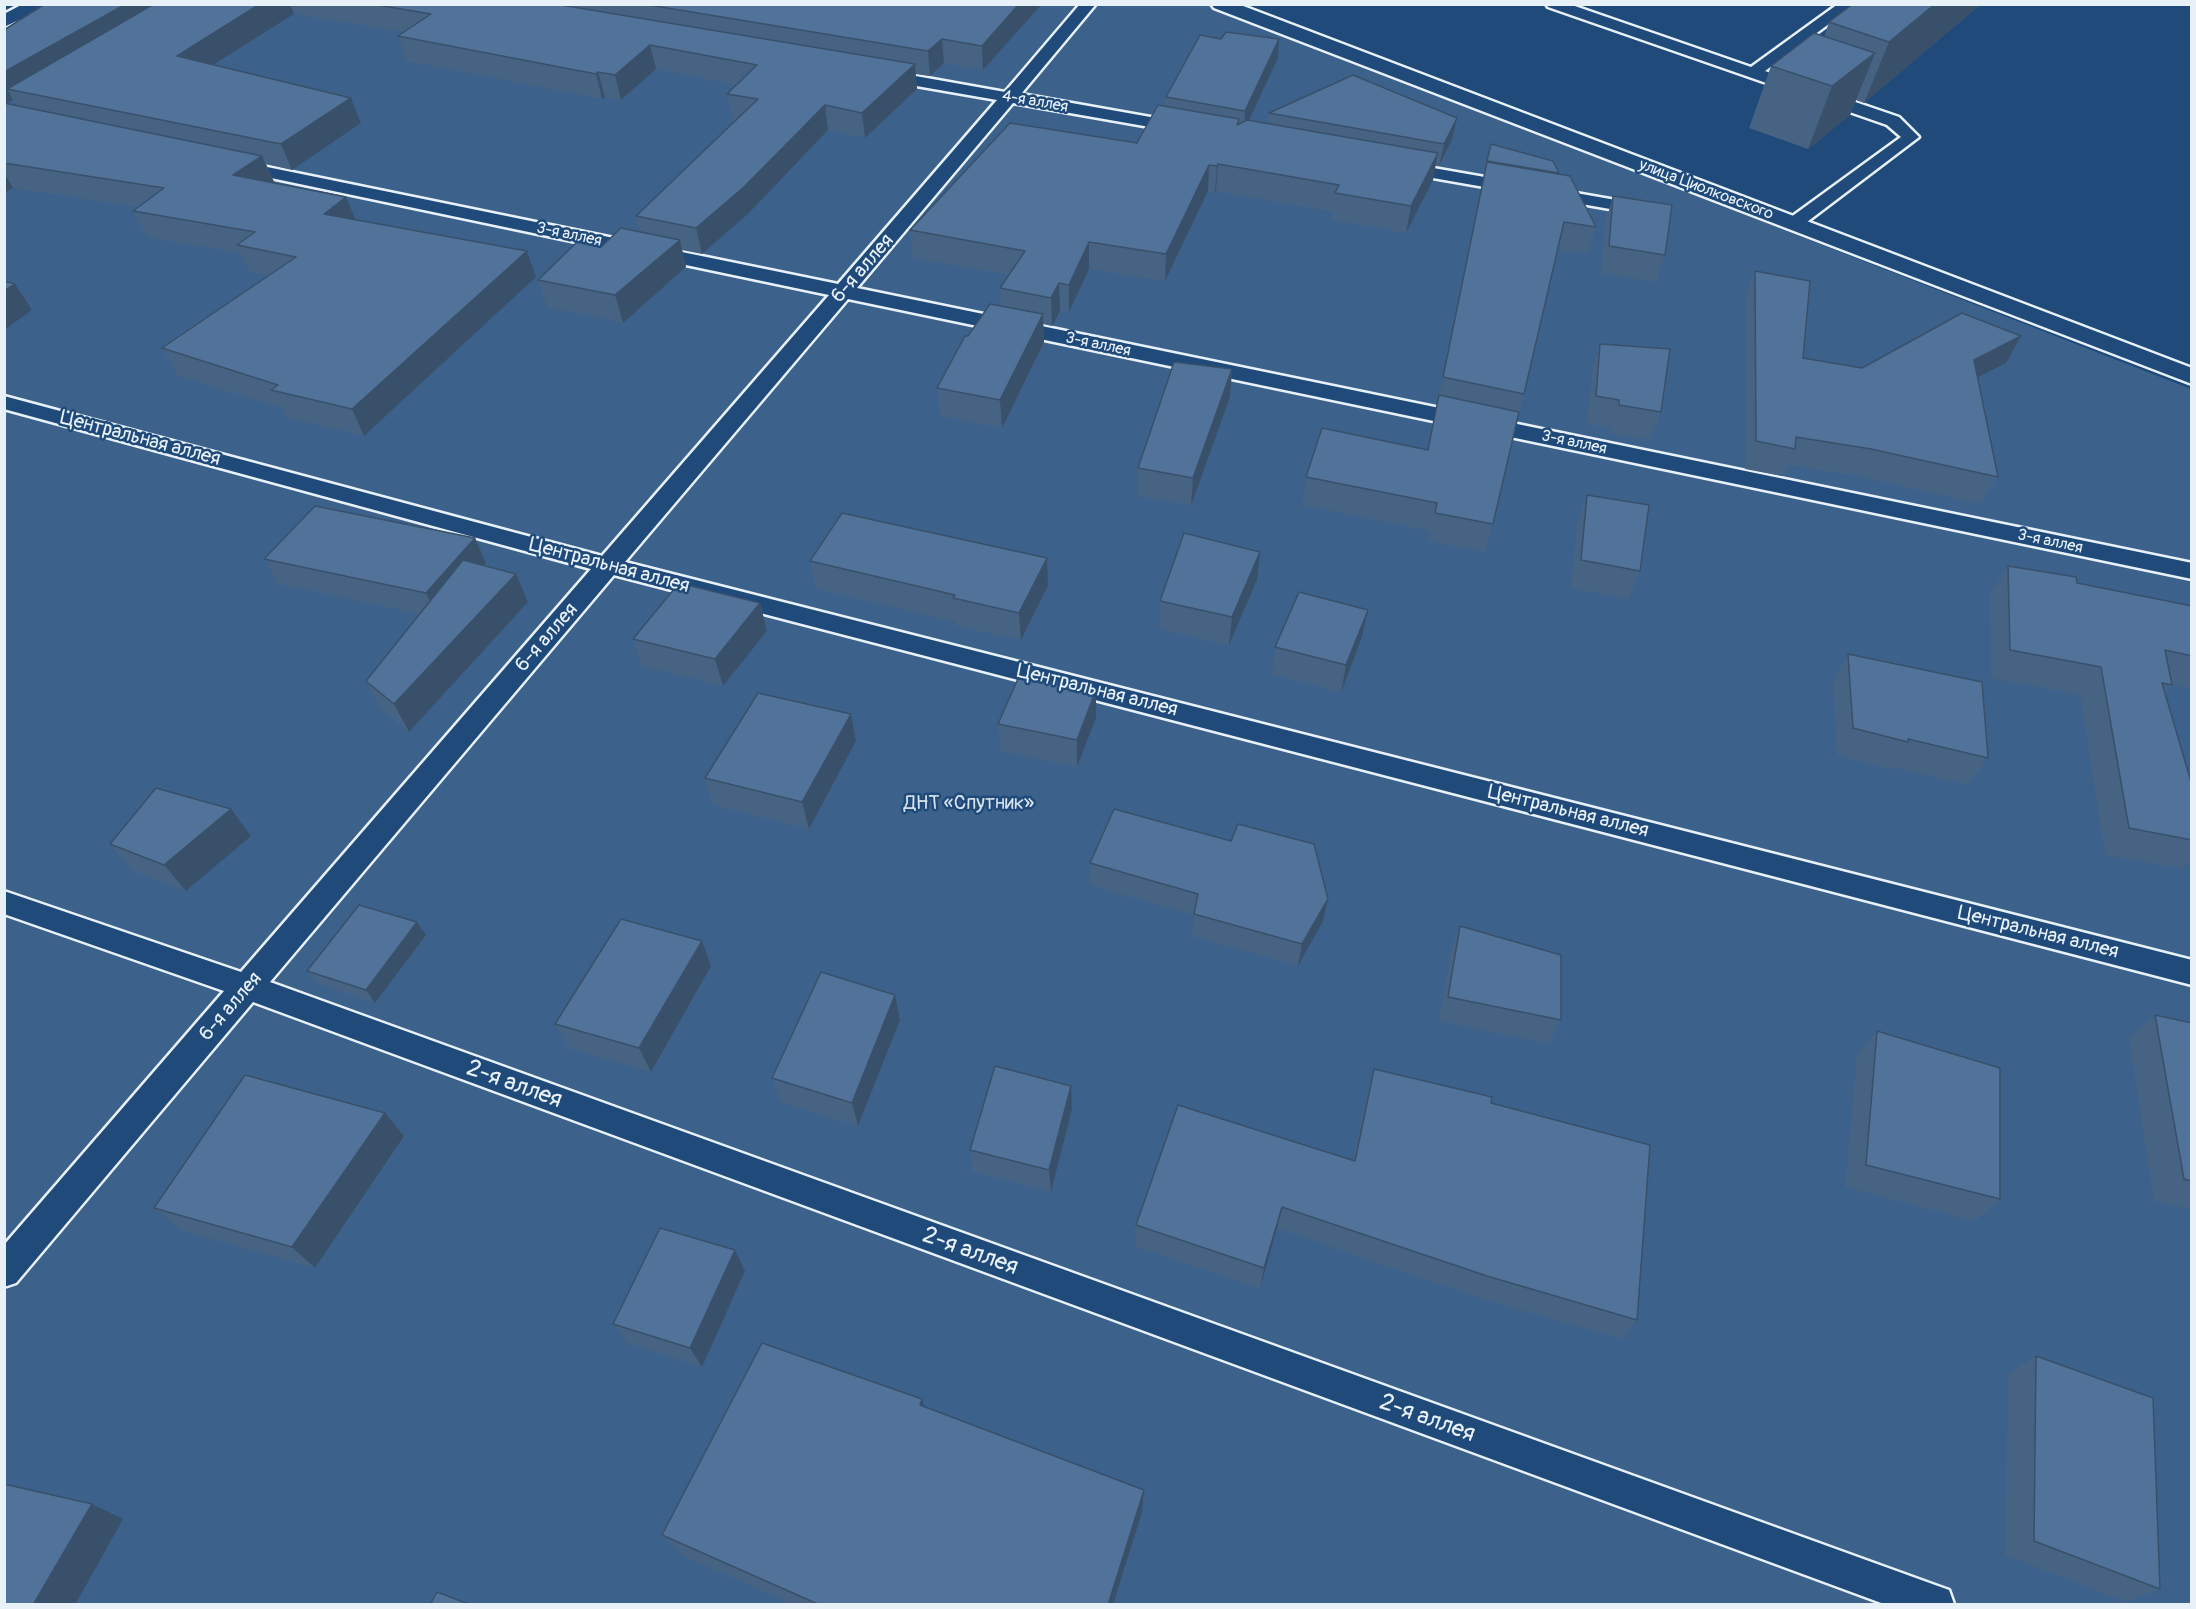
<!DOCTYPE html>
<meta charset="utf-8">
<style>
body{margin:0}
#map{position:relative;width:2196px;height:1609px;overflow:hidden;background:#1f4a7a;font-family:Pangolin,sans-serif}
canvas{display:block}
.frame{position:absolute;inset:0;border:6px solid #e8f1f8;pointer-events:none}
</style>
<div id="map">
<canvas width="2196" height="1609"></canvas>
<div class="frame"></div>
</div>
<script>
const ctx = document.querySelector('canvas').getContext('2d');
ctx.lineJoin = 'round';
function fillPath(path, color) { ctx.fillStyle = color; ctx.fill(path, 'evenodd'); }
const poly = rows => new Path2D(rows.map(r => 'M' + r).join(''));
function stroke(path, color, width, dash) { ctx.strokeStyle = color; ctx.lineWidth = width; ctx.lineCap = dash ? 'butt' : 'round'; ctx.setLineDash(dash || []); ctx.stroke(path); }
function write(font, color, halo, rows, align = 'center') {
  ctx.font = font + ' Pangolin,sans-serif'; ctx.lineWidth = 5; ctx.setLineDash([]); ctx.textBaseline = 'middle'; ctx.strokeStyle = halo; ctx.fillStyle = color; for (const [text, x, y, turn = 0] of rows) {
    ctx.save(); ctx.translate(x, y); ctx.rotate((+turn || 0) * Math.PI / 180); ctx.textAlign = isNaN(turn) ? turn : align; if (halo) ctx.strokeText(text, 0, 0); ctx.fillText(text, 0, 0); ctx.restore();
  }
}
fillPath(poly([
 [42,4,1208,5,2191,389,2191,1604,5,1604,5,24]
]), '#3c628c');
const lane = poly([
 [1080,4,1096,4,1021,94,1184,123,1190,124,1192,128,1190,132,1184,133,1013,103,857,288,2192,563,2192,579,848,299,625,562,2192,960,2192,985,614,575,270,982,1935,1585,1949,1590,1954,1604,1884,1604,253,1002,16,1283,4,1287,4,1245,224,991,4,914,4,891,241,972,591,569,4,409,4,396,602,556,829,295,233,170,227,169,224,165,227,161,233,160,838,284,997,100,882,80,876,78,874,75,876,72,882,70,1005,92,1080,4],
 [1546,4,1569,4,1751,67,1838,4,1856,4,1765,71,1899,117,1919,137,1799,228,1787,228,1784,224,1787,220,1901,137,1887,125,1548,7,1546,4],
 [1399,162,1610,199,1616,200,1619,204,1616,208,1610,209,1393,171,1390,167,1393,163,1399,162]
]);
const street = poly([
 [23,4,47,4,44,8,4,27,4,14,23,4],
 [1211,4,1238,4,2192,368,2192,384,1214,8,1211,4]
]);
stroke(lane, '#e8f1f8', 5);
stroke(street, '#e8f1f8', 5);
fillPath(lane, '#1f4a7a');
fillPath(street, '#1f4a7a');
fillPath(poly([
 [45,4,1042,4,983,70,944,63,930,76,915,74,917,89,865,138,828,130,749,213,702,254,682,250,686,267,623,323,547,307,538,280,601,247,640,232,636,216,736,120,732,119,727,94,736,85,656,69,621,100,605,97,602,99,407,61,398,36,404,32,294,14,214,65,361,123,292,170,266,164,274,182,272,183,346,197,356,220,536,277,364,436,285,417,281,408,177,375,162,348,269,275,250,272,241,253,147,237,133,211,137,207,13,188,4,193,4,30],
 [13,100,16,106,7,104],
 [1853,4,1981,4,1864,103,1856,100,1850,115,1808,149,1749,128,1771,66,1824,37,1829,22],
 [1278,58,1249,120,1268,124,1269,113,1457,118,1452,140,1439,166,1435,166,1433,180,1406,233,1332,220,1333,212,1216,191,1215,193,1208,191,1165,281,1089,269,1069,312,1060,311,1052,326,1043,324,1044,342,1002,428,940,416,937,388,968,336,1001,306,1000,288,1009,275,913,258,910,230,1137,143,1165,106,1166,97],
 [1491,144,1559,174,1596,227,1588,254,1558,249,1493,524,1485,552,1428,541,1430,531,1302,505,1306,477,1428,450],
 [1613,196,1665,255,1656,282,1601,274,1605,224],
 [1755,271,1803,358,1862,368,2021,336,2006,363,1977,378,1998,477,1981,504,1858,476,1788,465,1782,476,1745,469,1745,298],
 [1600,344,1661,412,1651,440,1610,433,1610,428,1587,424,1592,372],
 [1232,369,1230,397,1191,506,1138,496,1138,468],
 [1587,495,1640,571,1629,599,1571,588,1577,523],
 [475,538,486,563,483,565,528,602,409,732,381,709,366,681,420,614,278,584,264,559],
 [810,561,1048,586,1021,640,956,626,956,622,816,589],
 [2008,566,2077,583,2192,606,2192,689,2172,685,2165,694,2192,785,2192,860,2183,869,2105,855,2080,695,1991,678,1990,594],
 [1257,580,1229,645,1159,629,1160,601],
 [760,603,767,631,723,686,642,666,633,639],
 [1362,637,1341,693,1272,674,1275,647],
 [1848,654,1988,758,1968,785,1892,767,1890,770,1837,755,1833,682],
 [1096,690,1096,718,1077,767,1000,751,998,724],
 [851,714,856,741,809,829,713,805,705,778],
 [251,836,186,891,133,871,110,844],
 [1090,863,1323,921,1298,966,1192,936,1194,915,1090,885],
 [417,922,426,935,375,1003,317,983,307,971],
 [1460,926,1561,1020,1549,1044,1439,1021,1451,951],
 [702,941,711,966,651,1072,568,1048,555,1024],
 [2155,1015,2192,1023,2192,1210,2154,1201,2129,1039],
 [900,1020,858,1126,780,1102,772,1078],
 [1877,1031,2000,1199,1975,1221,1845,1187,1857,1055],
 [1374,1069,1491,1103,1637,1320,1621,1339,1476,1297,1277,1228,1260,1289,1135,1246,1136,1225,1353,1161,1367,1093],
 [1072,1109,1051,1192,973,1172,970,1150],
 [404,1136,315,1268,180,1230,154,1208],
 [745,1271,702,1367,627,1343,613,1324],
 [2036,1356,2160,1589,2126,1602,2005,1555,2008,1374],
 [924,1407,1142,1512,1113,1605,793,1605,682,1555,662,1535]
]), '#466384');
fillPath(poly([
 [126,4,180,4,7,89,13,100,4,105,4,72],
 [260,4,290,4,294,14,189,80,177,56],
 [1019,4,1042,4,983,70,982,46],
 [1935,4,1981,4,1864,103,1889,42],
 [942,39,944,63,930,76,928,51],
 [1279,39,1278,58,1244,131,1245,111],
 [650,45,656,69,621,100,615,75],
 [1875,53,1850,115,1808,149,1832,86],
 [915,64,917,89,865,138,862,113],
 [598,72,605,97,602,99,596,74],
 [351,98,361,123,292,170,281,144],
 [825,105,828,130,749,213,702,254,696,228],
 [1457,118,1452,140,1439,166,1444,144],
 [1438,153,1433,180,1406,233,1411,206],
 [262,156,274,182,246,200,233,175],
 [1218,164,1216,191,1215,193,1217,166],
 [1209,165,1208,191,1165,281,1166,254],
 [4,173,13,188,4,193],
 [346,197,357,223,324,214],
 [680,240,686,267,623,323,615,295],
 [1089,242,1089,269,1069,312,1069,285],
 [527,251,536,277,364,436,352,409],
 [1059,283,1060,311,1052,326,1051,298],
 [15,284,32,310,4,330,4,291],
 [1043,314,1044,342,1002,428,1000,400],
 [2021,336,2006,363,1959,387,1974,360],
 [1232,369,1230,397,1191,506,1193,478],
 [475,538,486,563,438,618,426,593],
 [1260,552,1257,580,1229,645,1232,617],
 [1047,558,1048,586,1021,640,1019,613],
 [516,574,528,602,409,732,394,704],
 [760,603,767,631,723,686,715,659],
 [1368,610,1362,637,1341,693,1346,665],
 [1096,690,1096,718,1077,767,1077,740],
 [851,714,856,741,809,829,802,802],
 [231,809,251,836,186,891,164,865],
 [1328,899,1323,921,1298,966,1302,944],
 [417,922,426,935,375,1003,366,990],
 [702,941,711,966,651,1072,639,1048],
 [895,995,900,1020,858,1126,852,1103],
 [1071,1086,1072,1109,1051,1192,1049,1170],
 [385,1113,404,1136,315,1268,292,1247],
 [1282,1207,1277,1228,1260,1289,1264,1268],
 [735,1250,745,1271,702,1367,690,1348],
 [922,1399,930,1424,920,1405],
 [1144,1490,1142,1512,1113,1605,1108,1605],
 [92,1504,123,1519,75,1605,33,1605]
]), '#39506b');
const building = poly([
 [45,4,126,4,4,72,4,30,45,4],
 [154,4,260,4,177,56,351,98,281,144,7,89,154,4],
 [372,4,555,4,915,64,862,113,825,105,744,187,696,228,636,216,758,99,727,94,757,65,650,45,615,75,598,72,596,74,398,36,431,14,372,4],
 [643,4,1019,4,982,46,942,39,928,51,643,4],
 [1853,4,1935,4,1889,42,1829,22,1853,4],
 [1226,32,1279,39,1245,111,1166,97,1200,35,1221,39,1226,32],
 [1814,33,1875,53,1832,86,1771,66,1814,33],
 [1353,75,1457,118,1444,144,1269,113,1353,75],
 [4,103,262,156,233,175,346,197,324,214,527,251,352,409,271,390,278,385,162,348,296,257,237,245,255,232,133,211,164,188,4,163,4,103],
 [1158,105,1239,119,1237,125,1247,120,1438,153,1411,206,1335,193,1339,185,1218,164,1217,166,1209,165,1166,254,1089,242,1069,285,1059,283,1051,298,1000,288,1025,251,910,230,1010,123,1137,143,1158,105],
 [1491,144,1553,161,1559,173,1487,161,1491,144],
 [1487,162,1570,176,1596,227,1564,222,1524,394,1443,377,1487,162],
 [1613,196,1672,205,1665,255,1609,246,1613,196],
 [621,228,680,240,615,295,538,280,577,242,601,247,621,228],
 [1755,271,1810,281,1803,358,1862,368,1962,313,2021,336,1974,360,1998,477,1871,449,1796,437,1795,449,1756,441,1755,271],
 [4,281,15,284,4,291,4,281],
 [990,304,1043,314,1000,400,937,388,965,336,968,336,990,304],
 [1600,344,1670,349,1661,412,1619,405,1619,400,1596,396,1600,344],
 [1174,362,1232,369,1193,478,1138,468,1174,362],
 [1439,395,1519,412,1493,524,1435,513,1437,503,1306,477,1322,428,1428,450,1439,395],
 [1587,495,1649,505,1640,571,1581,560,1587,495],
 [315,506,475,538,426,593,264,559,315,506],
 [842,513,1047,558,1019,613,953,598,955,595,810,561,842,513],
 [1184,533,1260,552,1232,617,1160,601,1184,533],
 [463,560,516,574,394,704,366,681,463,560],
 [2008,566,2076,577,2077,583,2192,606,2192,656,2165,650,2172,685,2162,683,2192,785,2192,840,2129,828,2101,667,2010,650,2008,566],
 [679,583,760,603,715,659,633,639,679,583],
 [1299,592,1368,610,1346,665,1275,647,1299,592],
 [1848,654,1982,682,1988,758,1908,739,1908,742,1853,728,1848,654],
 [1020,674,1096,690,1077,740,998,724,1020,674],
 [758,693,851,714,802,802,705,778,758,693],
 [156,788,231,809,164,865,110,844,156,788],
 [1114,809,1231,841,1238,824,1314,844,1328,899,1302,944,1194,914,1198,894,1090,863,1114,809],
 [359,905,417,922,366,990,307,971,359,905],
 [621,919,702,941,639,1048,555,1024,621,919],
 [1460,926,1561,955,1561,1020,1448,997,1460,926],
 [821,972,895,995,852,1103,772,1078,821,972],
 [2155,1015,2192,1023,2192,1181,2184,1179,2155,1015],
 [1877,1031,2000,1068,2000,1199,1866,1165,1877,1031],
 [995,1066,1071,1086,1049,1170,970,1150,995,1066],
 [1374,1069,1492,1097,1491,1103,1650,1145,1637,1320,1487,1276,1282,1207,1264,1268,1136,1225,1178,1105,1355,1161,1374,1069],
 [245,1075,385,1113,292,1247,154,1208,245,1075],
 [660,1228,735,1250,690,1348,613,1324,660,1228],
 [762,1343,922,1399,920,1405,1144,1490,1108,1605,820,1605,662,1535,762,1343],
 [2036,1356,2153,1398,2160,1589,2034,1541,2036,1356],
 [4,1484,92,1504,33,1605,4,1605,4,1484],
 [437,1592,471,1605,430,1605,437,1592]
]);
fillPath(building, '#517399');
stroke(building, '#39506b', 1.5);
write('16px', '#e8f1f8', '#1f4a7a', [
 ["4-я аллея",1035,102,10],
 ["улица Циолковского",1706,190,21],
 ["3-я аллея",569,235,12],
 ["3-я аллея",1098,345,12],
 ["3-я аллея",1574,443,12],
 ["3-я аллея",2050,542,12]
]);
write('20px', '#e8f1f8', '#1f4a7a', [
 ["6-я аллея",863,269,-49],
 ["Центральная аллея",140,439,15],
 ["Центральная аллея",609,566,15],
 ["6-я аллея",547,638,-49],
 ["Центральная аллея",1097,691,14],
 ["Центральная аллея",1568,812,14],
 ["Центральная аллея",2038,933,14],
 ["6-я аллея",231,1007,-49]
]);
write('20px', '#d7e3ed', '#1f4a7a', [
 ["ДНТ «Спутник»",969,804]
]);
write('24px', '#e8f1f8', '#1f4a7a', [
 ["2-я аллея",514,1085,20],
 ["2-я аллея",970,1252,20],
 ["2-я аллея",1427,1419,20]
]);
</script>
